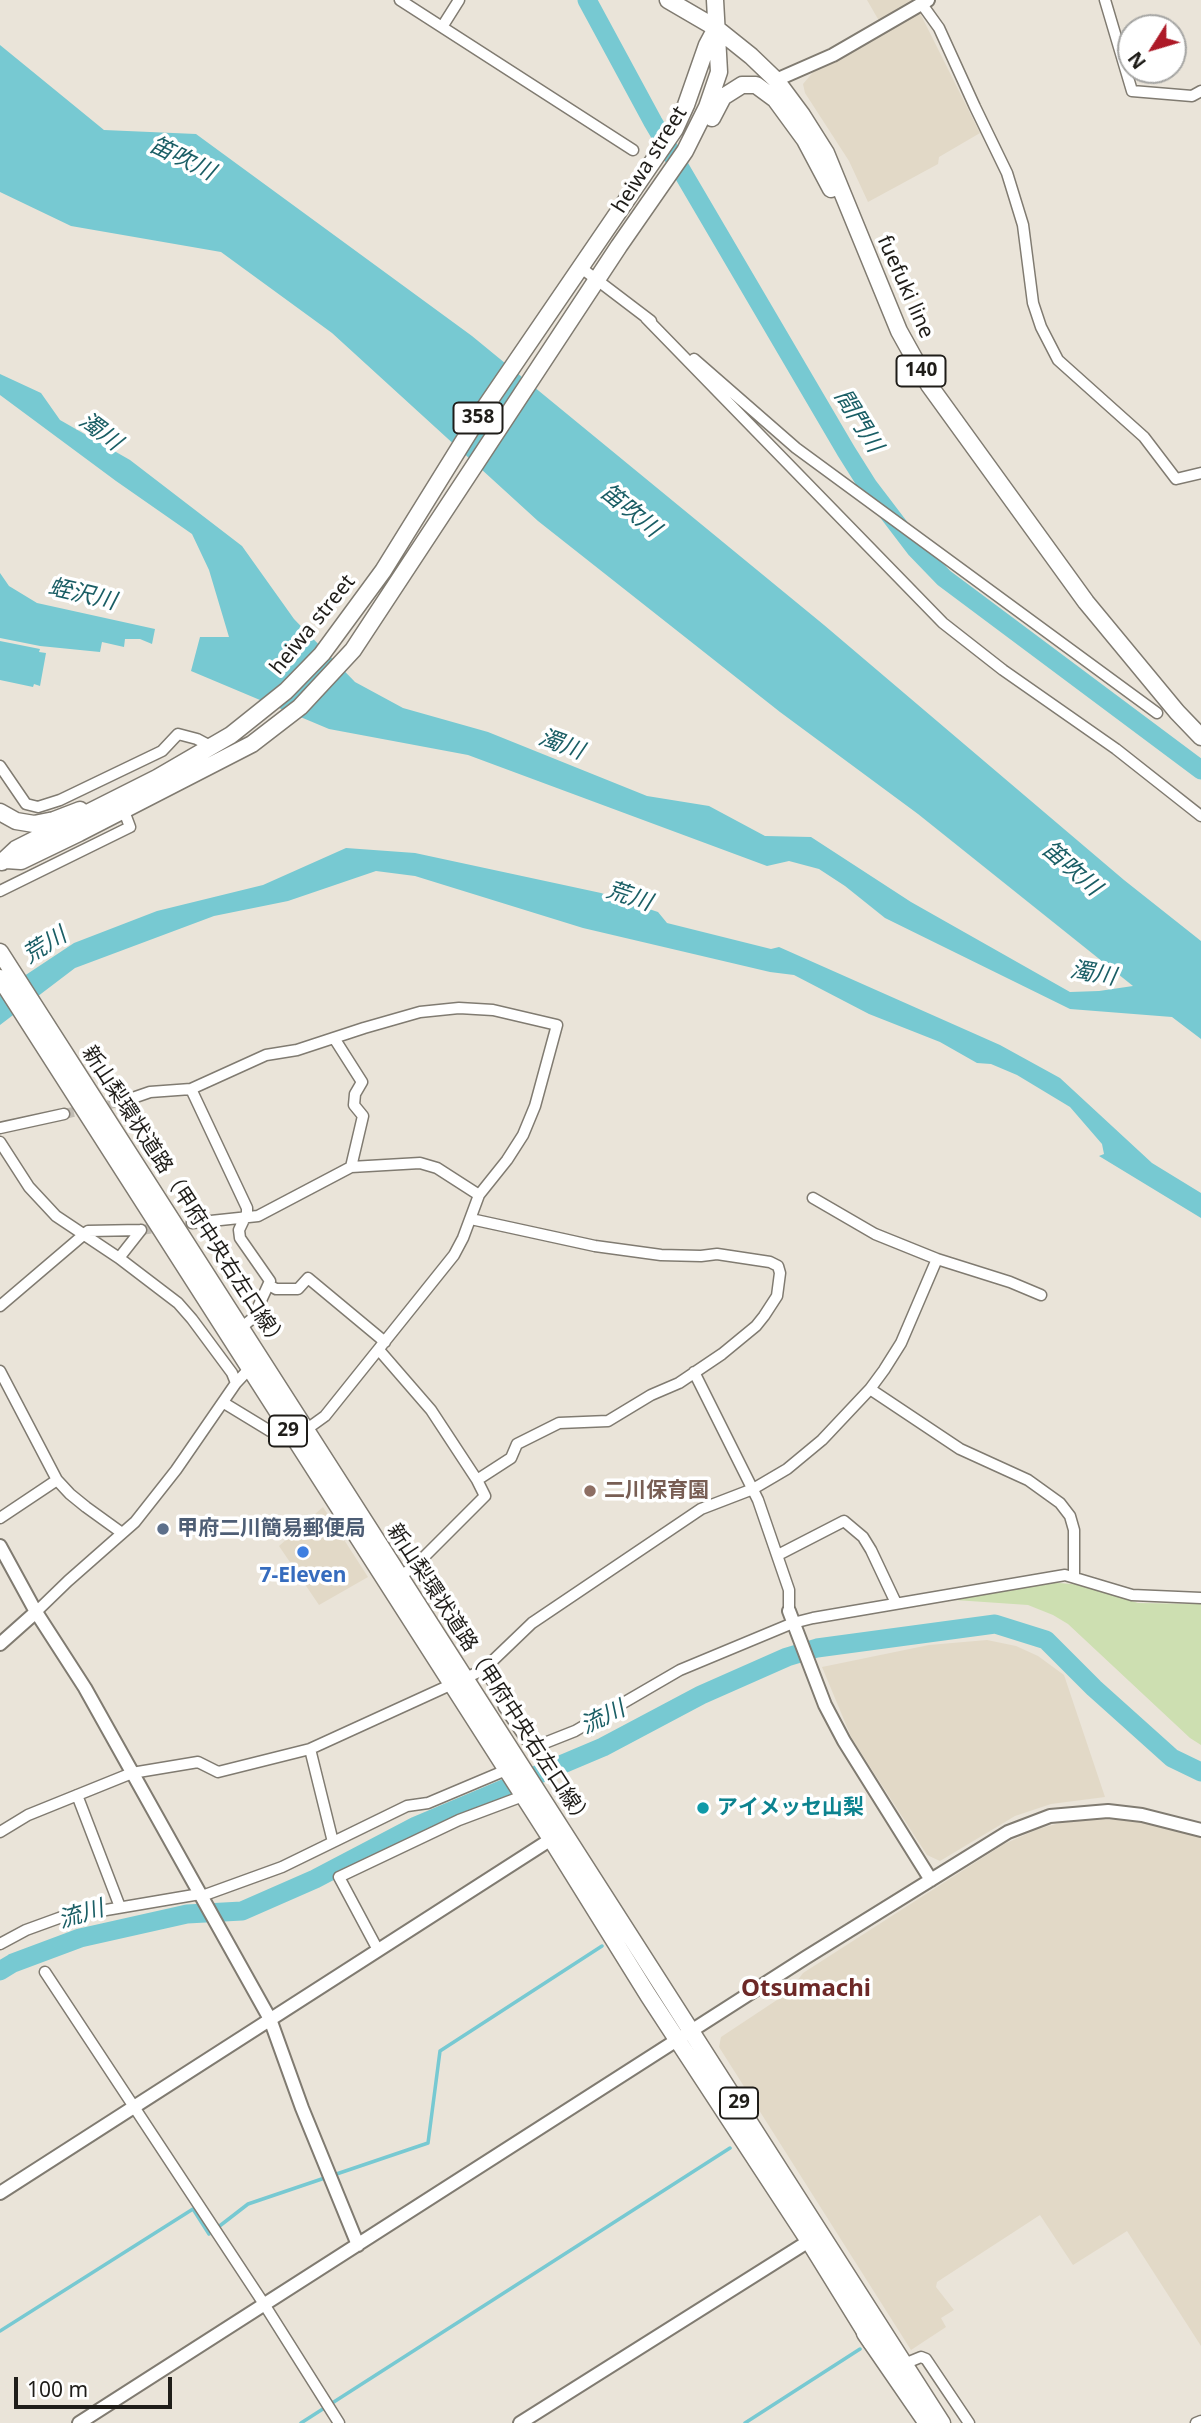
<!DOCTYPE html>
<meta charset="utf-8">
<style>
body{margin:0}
#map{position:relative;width:1201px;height:2423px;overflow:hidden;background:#eae4d9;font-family:"Noto Sans",sans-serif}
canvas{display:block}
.north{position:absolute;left:1117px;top:14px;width:70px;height:70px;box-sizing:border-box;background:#fff;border:2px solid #a5a5a3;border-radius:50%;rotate:233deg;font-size:19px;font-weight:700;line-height:28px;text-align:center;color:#1f1d19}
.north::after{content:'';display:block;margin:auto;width:24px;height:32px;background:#ad1927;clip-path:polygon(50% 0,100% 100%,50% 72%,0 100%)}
.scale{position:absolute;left:14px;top:2377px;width:158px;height:32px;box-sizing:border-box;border:4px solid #1f1d19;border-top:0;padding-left:9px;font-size:21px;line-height:24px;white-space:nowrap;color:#1f1d19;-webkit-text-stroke:5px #fff;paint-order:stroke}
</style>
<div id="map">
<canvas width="1201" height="2423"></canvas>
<div class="north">N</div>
<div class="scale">100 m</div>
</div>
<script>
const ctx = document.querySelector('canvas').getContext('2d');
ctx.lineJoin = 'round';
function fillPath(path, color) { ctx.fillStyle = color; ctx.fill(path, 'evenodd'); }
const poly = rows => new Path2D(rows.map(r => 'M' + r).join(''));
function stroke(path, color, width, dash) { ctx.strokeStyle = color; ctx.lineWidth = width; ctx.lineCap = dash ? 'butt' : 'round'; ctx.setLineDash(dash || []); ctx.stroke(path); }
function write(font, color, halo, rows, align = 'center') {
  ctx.font = font + ' "Noto Sans","Noto Sans JP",sans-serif'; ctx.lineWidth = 7; ctx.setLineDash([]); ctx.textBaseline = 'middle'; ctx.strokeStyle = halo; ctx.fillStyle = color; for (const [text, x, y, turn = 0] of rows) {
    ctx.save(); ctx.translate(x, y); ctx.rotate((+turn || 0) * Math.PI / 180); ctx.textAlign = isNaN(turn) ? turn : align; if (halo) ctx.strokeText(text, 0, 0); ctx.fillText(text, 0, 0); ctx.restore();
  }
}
fillPath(poly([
 [867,0,929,0,882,26],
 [918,9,980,133,939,157,938,164,868,202,849,161,805,93,803,84,814,71,860,48],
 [323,1507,368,1577,319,1605,279,1546],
 [987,1640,1016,1646,1038,1656,1064,1675,1105,1797,1051,1804,1015,1816,940,1861,927,1855,852,1739,822,1667,929,1645],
 [1078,1818,1139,1821,1201,1836,1201,2346,1127,2231,1073,2265,1040,2215,937,2282,936,2287,954,2310,941,2318,946,2327,911,2350,719,2047,721,2037,789,1992,803,1973,1004,1844,1038,1829]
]), '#e2d9c7');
fillPath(poly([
 [1047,1582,1083,1585,1138,1603,1201,1604,1201,1745,1190,1738,1068,1624,1053,1615,1028,1605,955,1600]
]), '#cddfb1');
fillPath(poly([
 [0,45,104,130,196,134,472,336,824,625,1124,880,1201,941,1201,1039,1172,1017,1070,1009,885,918,845,886,819,869,789,861,767,866,468,755,329,729,191,671,200,637,229,637,209,570,192,534,116,481,0,395,0,374,41,393,60,420,130,460,242,546,294,619,355,682,403,708,488,732,647,796,709,806,765,836,811,837,911,902,1070,992,1099,991,1133,986,918,814,780,712,538,521,332,333,221,252,71,226,0,192],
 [0,573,9,586,37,603,155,629,152,644,140,639,125,639,124,647,102,642,100,652,40,646,0,638],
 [0,641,40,649,39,652,46,653,40,686,34,684,33,687,0,680],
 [346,848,415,853,601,893,658,912,667,923,771,949,779,947,1000,1045,1060,1078,1152,1163,1201,1193,1201,1218,1099,1156,1104,1154,1102,1144,1070,1107,1017,1075,991,1064,977,1063,940,1042,869,1014,794,975,770,972,583,928,415,876,376,871,288,901,214,916,75,968,0,1025,0,992,74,943,157,911,263,885]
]), '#77c9d2');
stroke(poly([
 [217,2228,248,2204,428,2143,440,2051,602,1946],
 [0,2331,193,2209,209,2234],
 [301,2423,730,2148],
 [745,2423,860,2349]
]), '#77c9d2', 3.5);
stroke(poly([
 [587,0,653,122,846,451,868,486,916,549,944,578,1201,770],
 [0,1971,13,1963,80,1938,187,1914,242,1911,315,1879,416,1826,603,1747,701,1695,787,1657,817,1648,995,1624,1046,1640,1094,1688,1172,1758,1201,1772]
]), '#77c9d2', 19);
stroke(poly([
 [64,1114,124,1101],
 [141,1230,192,1223]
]), '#c1bcb3', 10, [10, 5]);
const minor = poly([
 [400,0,633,150],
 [1105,0,1132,91,1192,96,1201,91],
 [921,3,939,28,975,107,1007,173,1023,225,1033,303,1041,327,1058,360,1144,437,1176,479,1201,473],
 [442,27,459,0],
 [580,267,651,321],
 [646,318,943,623,1003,670,1116,749,1201,816],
 [694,359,796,448,1157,713],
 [0,766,26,804,38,807,60,800,162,751,178,734,197,739,212,747],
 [0,891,130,827,124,811],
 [334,1038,362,1082,355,1094,354,1105,363,1116,351,1167],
 [191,1089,247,1208,247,1213,239,1230,240,1238,270,1281,253,1318,242,1327],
 [124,1101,150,1092,191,1089,266,1055,297,1050,364,1028,420,1012,459,1008,493,1010,557,1025,535,1106,523,1135,507,1160,479,1195,463,1238,454,1255,325,1416,307,1429,270,1431,224,1403],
 [0,1128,64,1114],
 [0,1142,29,1187,56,1216,119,1258,178,1303,192,1319,232,1373,236,1383],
 [813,1198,875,1234,937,1259,1010,1282,1041,1295],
 [471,1219,595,1246,661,1255,701,1256,717,1254,770,1262,778,1266,780,1273,777,1296,764,1316,756,1326,722,1354,679,1383,651,1395,608,1421,559,1423,517,1444,511,1458,477,1480],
 [192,1223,258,1216,351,1167,420,1163,437,1168,479,1195],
 [119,1258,141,1230],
 [269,1285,276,1289,298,1289,308,1278,385,1342],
 [0,1306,88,1231,141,1230],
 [379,1350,431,1410,477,1480,485,1496,413,1568,399,1576],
 [0,1371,57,1480,70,1494,86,1507,122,1533],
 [694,1372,758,1500,789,1590,789,1611],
 [870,1389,960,1449,1028,1480,1060,1503,1070,1516,1074,1530,1074,1577],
 [0,1518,57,1480],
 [778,1555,844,1521,863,1537,871,1550,896,1603],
 [36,1612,68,1581,135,1522,176,1470,236,1383,249,1369],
 [483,1670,497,1687,504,1707,532,1748,575,1731,680,1670,793,1623,813,1618,1065,1575,1132,1595,1201,1598],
 [310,1749,333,1842],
 [77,1795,120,1907],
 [0,1832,28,1815,132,1773,198,1762,218,1772,310,1749,483,1670,532,1623,701,1509,753,1489,787,1469,822,1440,870,1389,884,1370,901,1343,937,1259],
 [202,1896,282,1867,407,1806,428,1803,511,1768],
 [0,1944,26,1930,59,1918,200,1894],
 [378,1950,339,1877,459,1820,523,1796],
 [45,1972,264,2304,339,2423],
 [904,2364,921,2357,926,2359,969,2423],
 [1196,2423,1201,2421]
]);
const tertiary = poly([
 [776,80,833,55,928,0],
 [0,1546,36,1612,85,1688,270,2019,302,2108,358,2245],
 [789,1611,825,1705,844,1741,931,1880],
 [0,1644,36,1612],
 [0,2193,556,1836],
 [79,2423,805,1958,1008,1832,1050,1816,1108,1811,1142,1815,1201,1830],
 [520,2423,809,2241]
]);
const primary = poly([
 [0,812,16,821,34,824,54,820,80,810],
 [0,952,942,2423],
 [0,978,551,1839,648,1995,809,2241,872,2343]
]);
const trunk = poly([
 [668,0,716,28,751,56,776,80,802,115,826,153,899,331,929,385,1086,602,1177,712,1201,737],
 [712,118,723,97,742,85,756,85,775,99,805,140,831,189],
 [6,860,21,861,79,833,252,744,300,707,353,650,619,246,685,151,707,107,719,72,715,0],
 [2,862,16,849,157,778,231,735,286,691,322,654,383,571,481,413,675,129,686,105,707,45,715,30]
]);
const motorway = poly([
 [866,2333,928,2423]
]);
stroke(minor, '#807b71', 13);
stroke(tertiary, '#807b71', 16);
stroke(primary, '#807b71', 19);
stroke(trunk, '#807b71', 19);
stroke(motorway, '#807b71', 21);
stroke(minor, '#fff', 10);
stroke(tertiary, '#fff', 12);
stroke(primary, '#fff', 16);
stroke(trunk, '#fff', 16);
stroke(motorway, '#fff', 18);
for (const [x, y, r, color] of [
 [590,1491,7,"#8d6e63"],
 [163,1529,7,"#5c6f8a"],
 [303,1552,7,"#3f7fe0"],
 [703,1808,7,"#0f9aa8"]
]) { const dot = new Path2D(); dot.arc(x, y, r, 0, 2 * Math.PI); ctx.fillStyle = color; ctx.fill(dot); stroke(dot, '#fff', 2.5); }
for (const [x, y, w] of [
 [921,371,49],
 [478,418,49],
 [288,1431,38],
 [739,2103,38]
]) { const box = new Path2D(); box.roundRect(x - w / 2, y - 15.5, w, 31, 5); ctx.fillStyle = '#fff'; ctx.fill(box); stroke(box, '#1f1d19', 2); }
write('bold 19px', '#1f1d19', null, [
 ["140",921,371],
 ["358",478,418],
 ["29",288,1431],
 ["29",739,2103]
]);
write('21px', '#1f1d19', '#fff', [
 ["heiwa street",650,160,-58],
 ["fuefuki line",905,287,66],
 ["heiwa street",313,625,-51],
 ["新山梨環状道路（甲府中央右左口線）",184,1198,57],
 ["新山梨環状道路（甲府中央右左口線）",489,1676,57]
]);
write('bold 21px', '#785e54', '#fff', [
 ["二川保育園",604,1491]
], 'left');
write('bold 21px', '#4e5e75', '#fff', [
 ["甲府二川簡易郵便局",177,1529]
], 'left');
write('bold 21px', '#366cbe', '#fff', [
 ["7-Eleven",303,1576]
]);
write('bold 21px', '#0d838f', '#fff', [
 ["アイメッセ山梨",717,1808]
], 'left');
write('italic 23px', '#1a5e65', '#fff', [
 ["笛吹川",182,159,26],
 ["間門川",858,421,58],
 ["濁川",100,432,37],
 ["笛吹川",630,511,39],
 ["蛭沢川",82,595,13],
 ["濁川",561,745,20],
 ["笛吹川",1071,869,41],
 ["荒川",629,897,18],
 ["荒川",45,946,-32],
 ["濁川",1093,974,10],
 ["流川",603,1718,-26],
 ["流川",81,1915,-17]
]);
write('bold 24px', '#6d2827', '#fff', [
 ["Otsumachi",806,1989]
]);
</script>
